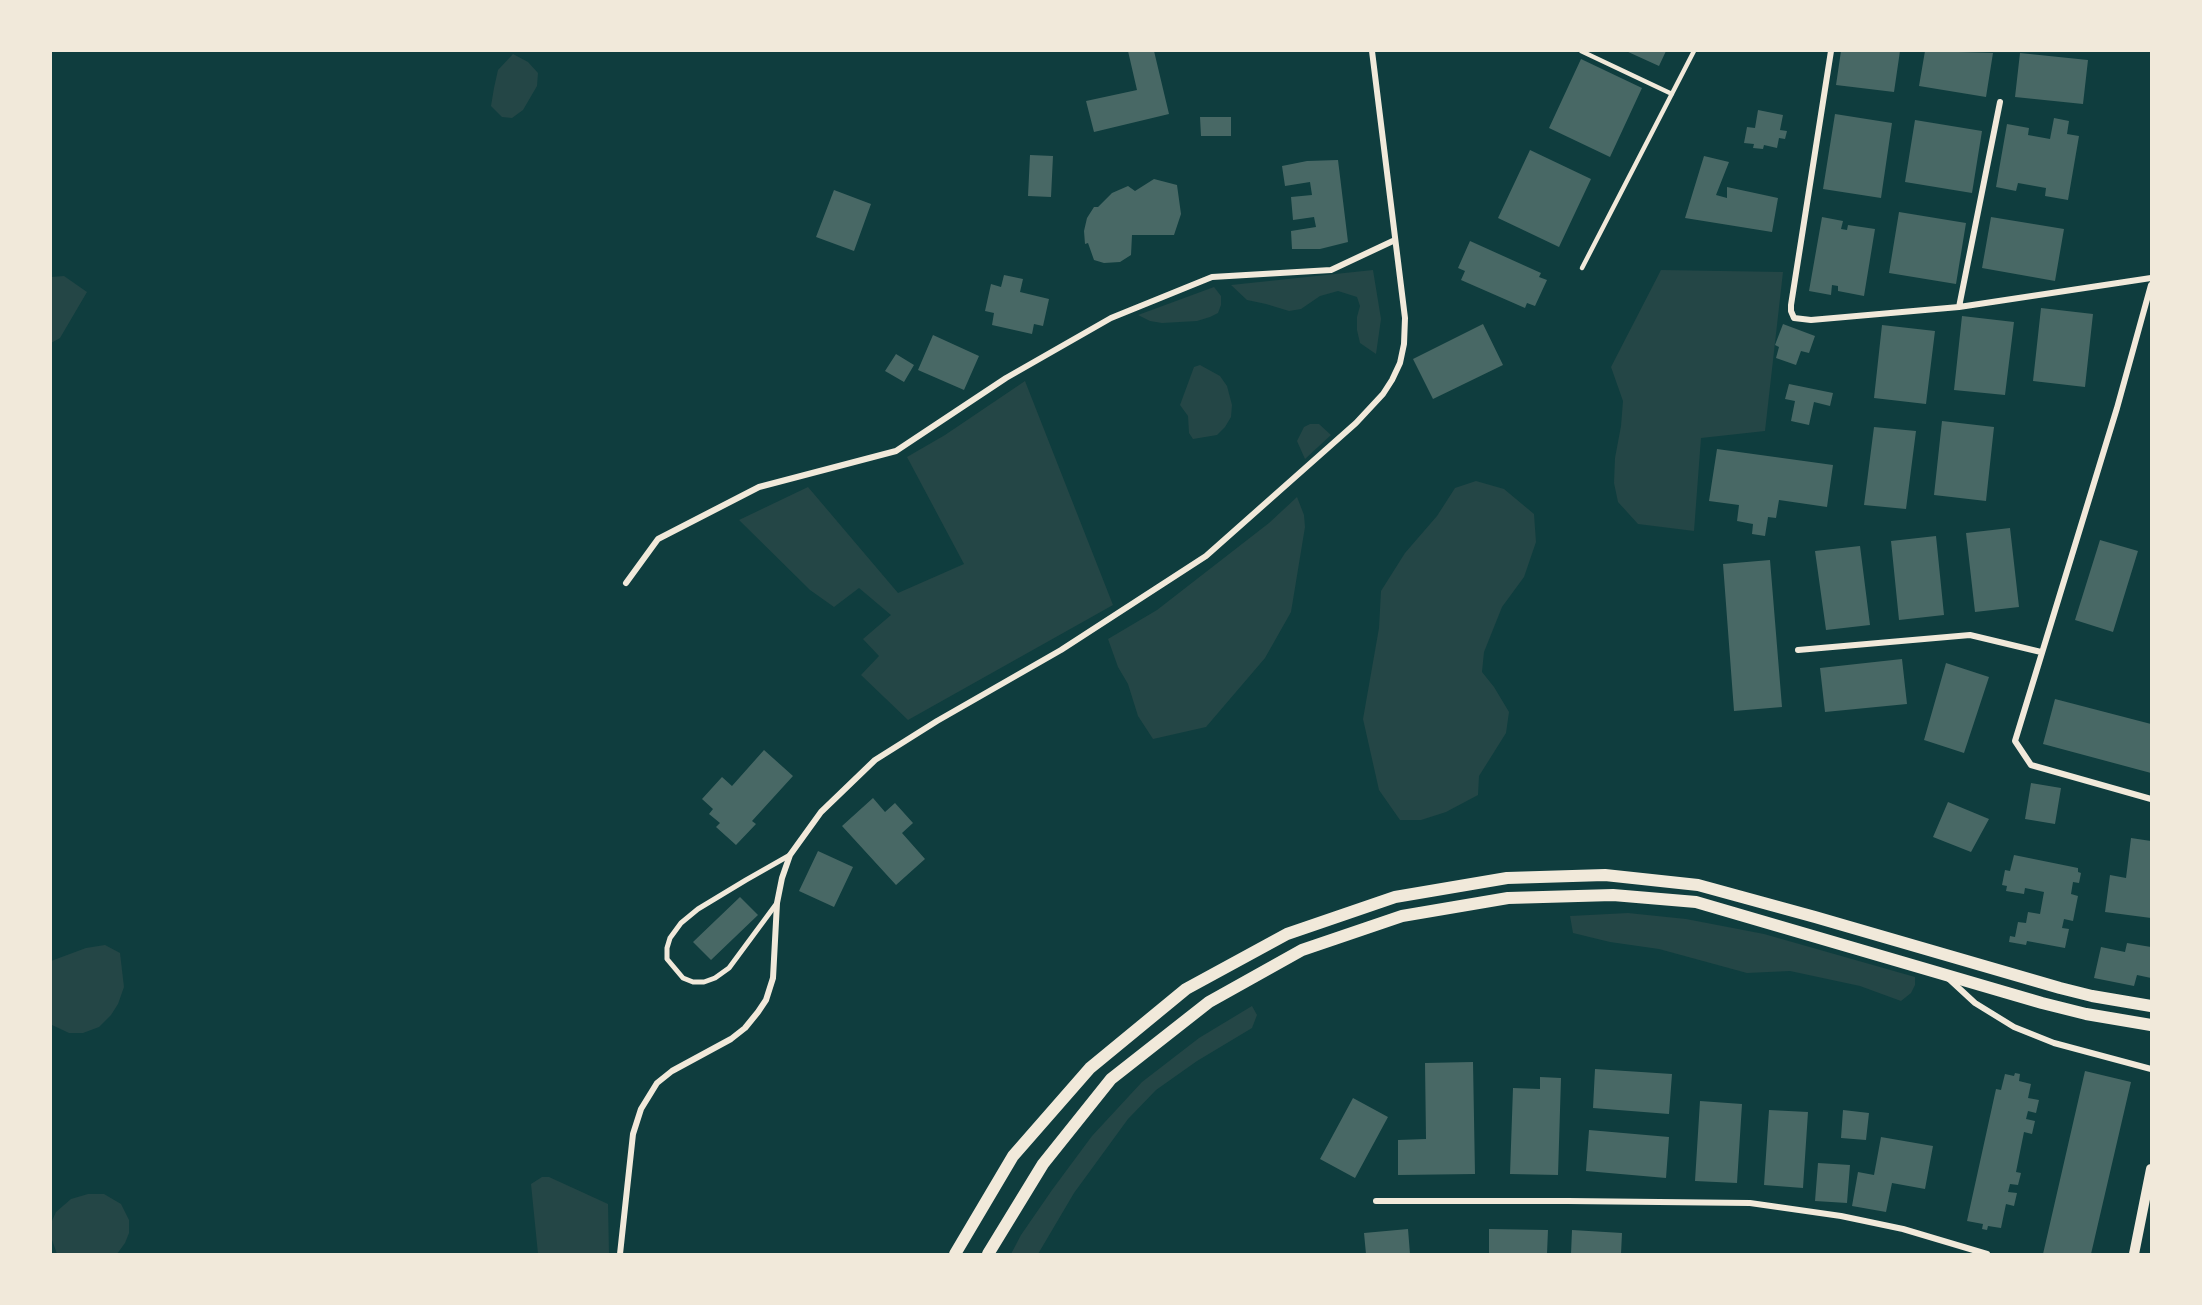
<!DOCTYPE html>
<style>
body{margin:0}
#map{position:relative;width:2202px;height:1305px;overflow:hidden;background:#0f3d3e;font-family:"Source Sans 3",sans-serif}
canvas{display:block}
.frame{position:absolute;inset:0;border:52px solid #f1e9da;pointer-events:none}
</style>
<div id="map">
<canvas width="2202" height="1305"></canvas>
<div class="frame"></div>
</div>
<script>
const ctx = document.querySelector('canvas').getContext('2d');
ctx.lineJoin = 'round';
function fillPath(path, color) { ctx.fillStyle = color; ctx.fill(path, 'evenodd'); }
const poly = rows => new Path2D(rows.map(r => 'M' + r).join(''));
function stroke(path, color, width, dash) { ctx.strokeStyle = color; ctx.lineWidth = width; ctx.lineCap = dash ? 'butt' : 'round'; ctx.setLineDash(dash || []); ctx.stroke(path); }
fillPath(poly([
 [513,54,528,62,538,73,537,86,523,110,512,118,502,117,491,106,494,88,498,70],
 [1373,270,1381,319,1376,354,1360,343,1357,330,1357,317,1360,306,1357,297,1338,291,1320,296,1301,309,1289,311,1266,304,1247,300,1231,285],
 [1661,270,1783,272,1765,431,1701,438,1694,531,1638,524,1618,502,1614,483,1615,458,1621,426,1623,401,1611,367],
 [64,276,87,292,60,338,51,343,51,277],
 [1214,287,1221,296,1221,305,1218,313,1210,317,1197,321,1162,323,1150,321,1138,315],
 [1200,365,1220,376,1227,386,1232,405,1231,417,1225,427,1217,435,1193,439,1189,433,1188,416,1180,405,1194,367],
 [1025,381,1113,605,908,720,861,675,879,656,863,639,891,615,859,588,834,607,810,590,739,520,808,487,898,593,964,564,907,457,945,435],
 [1310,424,1319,424,1331,435,1305,459,1297,441,1304,427],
 [1476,481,1504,489,1534,514,1536,542,1524,577,1502,607,1484,652,1482,672,1494,687,1509,712,1506,733,1479,776,1478,795,1446,812,1421,820,1400,820,1379,790,1363,719,1379,628,1381,591,1405,553,1437,516,1455,488],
 [1297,497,1304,515,1305,527,1291,612,1265,658,1206,727,1153,739,1138,716,1128,684,1118,667,1108,639,1157,610,1269,523],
 [1628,913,1686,919,1764,934,1915,977,1915,985,1911,993,1901,1001,1860,986,1790,971,1747,973,1659,949,1610,942,1573,933,1570,916],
 [105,945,120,953,124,987,118,1004,111,1015,99,1027,83,1033,69,1033,52,1025,51,961,86,948],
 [1252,1006,1257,1015,1252,1028,1197,1061,1156,1090,1128,1119,1074,1193,1038,1254,1011,1254,1021,1235,1052,1190,1092,1136,1142,1082,1199,1038],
 [542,1177,549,1177,608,1204,609,1254,538,1254,531,1184],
 [88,1194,104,1194,121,1204,129,1220,129,1233,125,1243,117,1254,57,1254,51,1237,52,1221,56,1212,71,1199]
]), '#244646');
fillPath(poly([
 [1128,51,1154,51,1169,114,1094,132,1086,101,1137,90],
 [1626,51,1666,51,1659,66],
 [1841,51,1900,51,1894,92,1836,85],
 [1925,51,1993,53,1986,97,1919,86],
 [2020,53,2088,60,2083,104,2015,97],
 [1581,59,1642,88,1610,157,1549,128],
 [1758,110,1783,115,1780,130,1787,131,1785,139,1779,138,1777,148,1764,145,1763,149,1753,148,1754,144,1744,143,1747,127,1755,128],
 [1835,114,1892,123,1881,198,1823,189],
 [1200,117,1231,117,1231,136,1201,136],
 [2054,118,2069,121,2067,134,2079,136,2068,200,2045,196,2046,188,2018,183,2016,191,1996,187,2007,124,2029,128,2028,135,2050,139],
 [1915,120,1982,131,1972,193,1905,182],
 [1530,150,1591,179,1559,247,1498,218],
 [1030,155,1053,156,1051,197,1028,196],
 [1704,156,1729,162,1716,195,1727,198,1727,187,1778,198,1772,232,1685,218],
 [1338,160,1348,242,1320,249,1292,249,1291,231,1316,227,1314,217,1293,220,1291,197,1312,195,1310,182,1285,186,1282,166,1307,161],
 [1154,179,1177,185,1181,214,1174,235,1132,235,1131,255,1120,262,1104,263,1094,260,1088,243,1085,244,1084,231,1087,218,1094,207,1098,207,1112,193,1128,186,1135,191],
 [834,190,871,204,854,251,816,237],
 [1899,212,1966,223,1956,284,1889,273],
 [1822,217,1843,221,1841,229,1847,230,1848,225,1875,229,1864,296,1838,291,1838,286,1832,285,1831,295,1809,291],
 [1991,217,2064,229,2055,281,1982,268],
 [1470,241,1541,273,1539,277,1547,280,1535,306,1527,303,1525,308,1461,280,1465,271,1458,268],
 [1004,275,1023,279,1020,292,1049,299,1043,326,1034,324,1032,334,992,325,994,313,985,311,991,284,1001,287],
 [2041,308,2093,314,2085,387,2033,381],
 [1962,316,2014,322,2005,395,1954,390],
 [1483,324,1503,365,1433,399,1413,359],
 [1783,324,1815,336,1809,353,1801,351,1796,365,1776,358,1779,347,1775,345],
 [1882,325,1935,331,1926,404,1874,398],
 [933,335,979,356,964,390,918,370],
 [896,354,914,365,904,382,885,371],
 [1789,384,1833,393,1830,406,1814,402,1809,425,1791,421,1795,401,1785,399],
 [1942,421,1994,427,1986,501,1934,495],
 [1874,427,1916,431,1906,509,1864,505],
 [1717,449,1833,465,1827,507,1779,500,1776,518,1768,517,1765,536,1752,534,1753,524,1737,521,1739,505,1709,501],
 [2010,528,2019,607,1975,612,1966,533],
 [1936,536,1944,615,1899,620,1891,541],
 [2100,540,2138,551,2113,632,2075,620],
 [1860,546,1870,625,1826,630,1815,551],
 [1770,560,1782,707,1734,711,1723,564],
 [1902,659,1907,704,1825,712,1820,668],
 [1946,663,1989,677,1964,753,1924,740],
 [2055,699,2151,724,2151,773,2043,744],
 [764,750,793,776,752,821,756,824,736,845,716,827,720,823,709,814,713,809,702,799,722,777,732,786],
 [2031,783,2061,788,2055,824,2025,819],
 [873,798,885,812,895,803,913,823,902,833,925,859,896,885,842,826],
 [1948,802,1989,819,1971,852,1933,837],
 [2131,838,2151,841,2151,918,2105,912,2110,875,2126,878],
 [818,851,853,867,834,907,799,891],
 [2014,855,2078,868,2078,872,2081,873,2079,883,2073,882,2071,894,2078,896,2073,921,2064,919,2062,928,2069,929,2065,948,2027,941,2026,945,2009,942,2010,936,2015,937,2018,922,2026,923,2028,912,2040,914,2044,892,2025,888,2024,894,2006,891,2007,886,2002,885,2005,870,2010,871],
 [740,897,758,915,711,960,693,942],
 [2127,943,2151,947,2151,978,2137,975,2134,986,2094,978,2101,947,2125,952],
 [1473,1062,1475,1174,1398,1175,1398,1140,1426,1139,1425,1063],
 [1595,1069,1672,1074,1669,1114,1593,1108],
 [2085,1071,2131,1082,2091,1254,2043,1254],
 [2015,1073,2020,1074,2019,1081,2031,1084,2028,1098,2039,1100,2036,1113,2028,1111,2026,1119,2035,1121,2032,1134,2024,1132,2016,1172,2021,1173,2018,1185,2010,1184,2008,1192,2017,1193,2014,1206,2006,1204,2001,1228,1988,1226,1987,1230,1982,1229,1983,1224,1967,1221,1996,1089,2001,1090,2005,1074,2014,1076],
 [1540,1077,1561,1078,1558,1175,1510,1174,1513,1088,1540,1089],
 [1353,1098,1388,1117,1355,1178,1320,1159],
 [1700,1101,1742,1104,1737,1183,1695,1181],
 [1769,1110,1808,1112,1803,1188,1764,1185],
 [1843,1110,1869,1113,1866,1140,1841,1138],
 [1589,1130,1669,1137,1666,1178,1586,1171],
 [1881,1137,1933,1146,1925,1189,1892,1183,1886,1212,1852,1206,1858,1172,1874,1175],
 [1818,1163,1850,1165,1847,1203,1815,1201],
 [1408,1229,1410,1254,1366,1254,1364,1233],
 [1489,1229,1548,1230,1547,1254,1489,1254],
 [1572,1230,1622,1233,1621,1254,1571,1254]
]), '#486865');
stroke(poly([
 [1581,51,1672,94],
 [1582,268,1694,51]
]), '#f1e9da', 4.5);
stroke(poly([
 [777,903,729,968,715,978,704,982,693,982,683,978,667,959,667,948,670,938,681,923,698,909,746,880,790,855]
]), '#f1e9da', 5);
stroke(poly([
 [1831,51,1791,305,1791,311,1794,318,1811,320,1959,307,2151,278],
 [2151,285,2117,408,2015,741,2031,765,2151,799],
 [1959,307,2000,102],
 [626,583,658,539,759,487,896,451,1006,378,1111,318,1212,277,1331,270,1395,240],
 [1798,650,1970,635,2041,652],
 [1949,979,1975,1003,2014,1027,2054,1043,2151,1069],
 [1376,1201,1568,1201,1750,1203,1841,1216,1903,1229,1987,1254],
 [620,1254,633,1134,641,1109,657,1083,672,1071,731,1039,745,1028,758,1012,766,1000,773,978,777,903,782,878,790,855,821,812,875,760,937,721,1061,650,1206,556,1356,423,1383,394,1392,380,1400,363,1404,344,1405,318,1372,51]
]), '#f1e9da', 6);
stroke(poly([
 [2134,1254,2151,1169]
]), '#f1e9da', 10);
stroke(poly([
 [955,1254,1013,1156,1090,1068,1186,989,1287,934,1395,897,1507,878,1605,875,1698,885,1815,917,2060,988,2092,996,2151,1006],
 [988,1254,1043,1164,1111,1079,1209,1002,1302,950,1402,916,1508,898,1613,895,1696,902,2042,1003,2086,1014,2151,1025]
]), '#f1e9da', 12);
</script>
